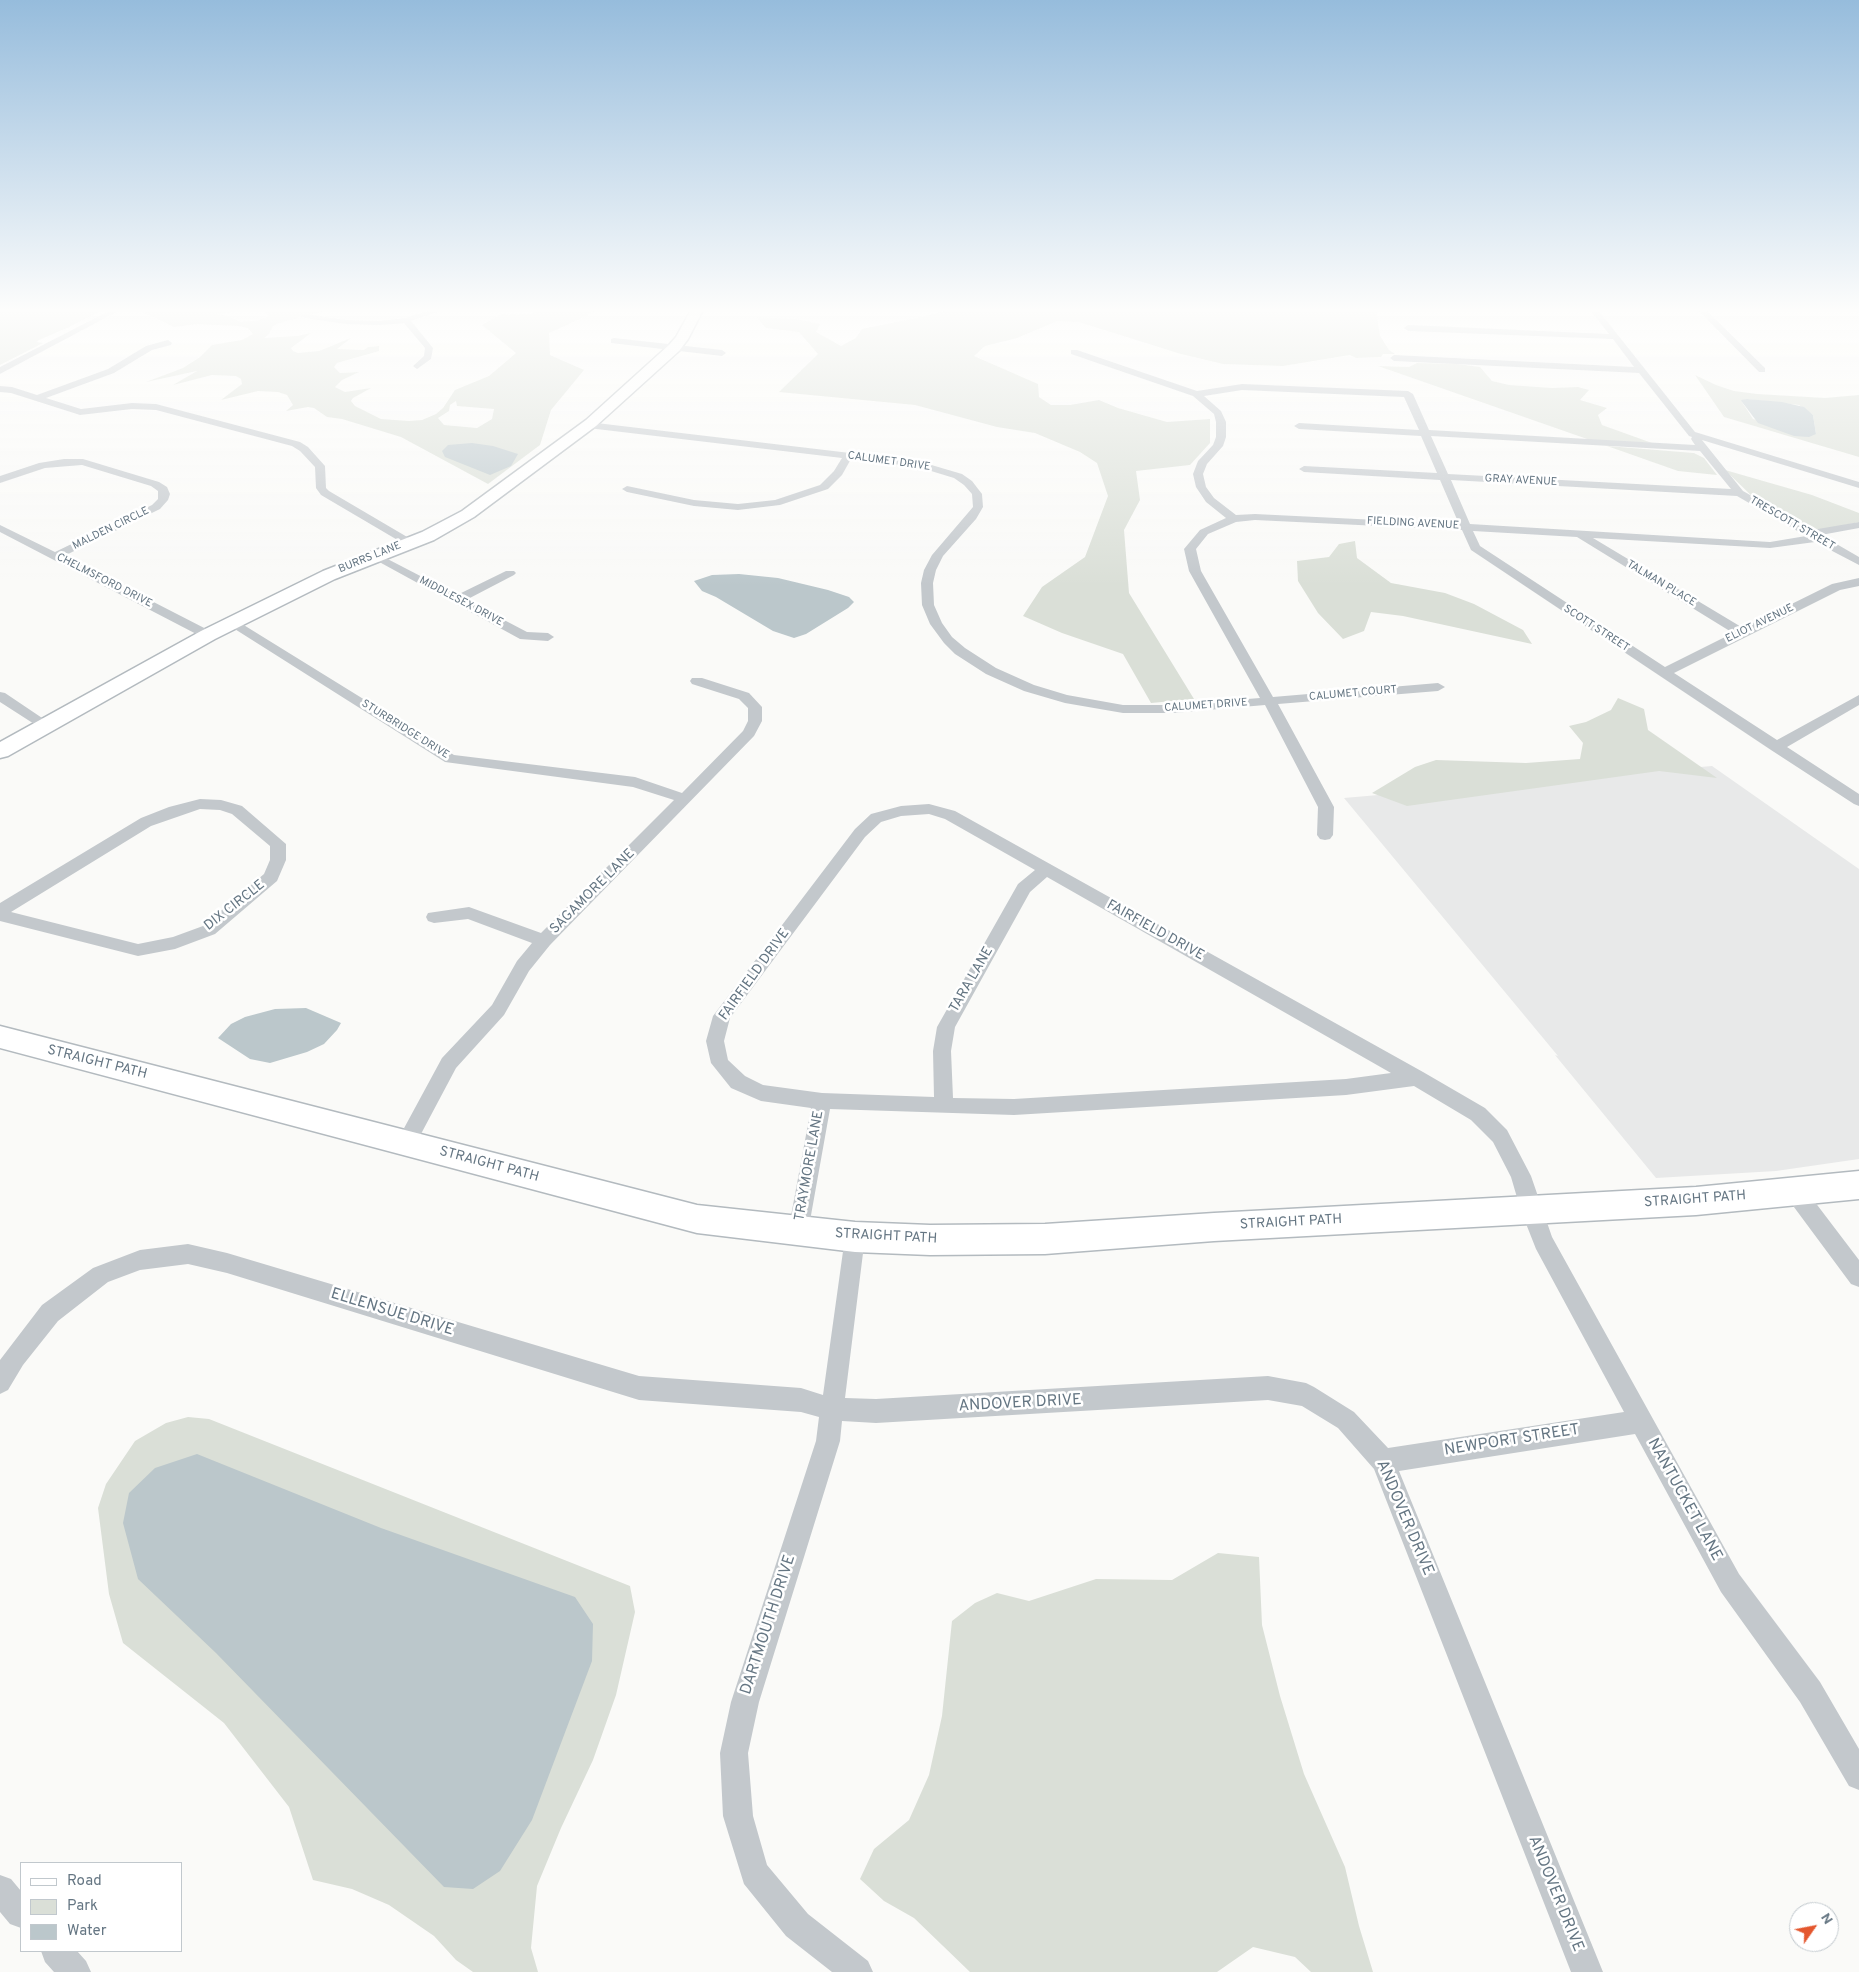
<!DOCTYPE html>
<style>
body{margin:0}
#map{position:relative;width:1859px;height:1972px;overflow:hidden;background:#fafaf8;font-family:Overpass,sans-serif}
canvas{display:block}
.legend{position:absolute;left:20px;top:1862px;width:162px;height:90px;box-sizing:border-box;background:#fff;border:1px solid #c1c8cd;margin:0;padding:6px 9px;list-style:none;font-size:15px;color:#657683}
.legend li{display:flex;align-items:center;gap:10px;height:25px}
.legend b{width:25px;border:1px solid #c1c8cd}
.north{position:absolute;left:1789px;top:1902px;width:50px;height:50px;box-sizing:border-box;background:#fff;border:1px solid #c1c8cd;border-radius:50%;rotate:57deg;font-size:14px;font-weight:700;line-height:20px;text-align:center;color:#657683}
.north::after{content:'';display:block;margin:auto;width:18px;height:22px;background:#e4572e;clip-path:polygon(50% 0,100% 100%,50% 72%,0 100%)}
</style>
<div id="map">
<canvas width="1859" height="1972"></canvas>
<ul class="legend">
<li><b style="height:6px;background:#fff"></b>Road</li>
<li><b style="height:14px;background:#dadfd7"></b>Park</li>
<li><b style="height:14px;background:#bbc7cb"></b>Water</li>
</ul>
<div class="north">N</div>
</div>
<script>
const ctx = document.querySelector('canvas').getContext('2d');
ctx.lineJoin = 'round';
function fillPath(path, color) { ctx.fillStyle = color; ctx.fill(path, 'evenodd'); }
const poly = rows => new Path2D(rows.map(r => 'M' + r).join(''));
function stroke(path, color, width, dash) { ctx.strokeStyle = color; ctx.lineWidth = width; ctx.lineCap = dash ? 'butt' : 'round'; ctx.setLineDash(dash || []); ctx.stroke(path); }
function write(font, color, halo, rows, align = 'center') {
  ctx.font = font + ' Overpass,sans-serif'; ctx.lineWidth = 5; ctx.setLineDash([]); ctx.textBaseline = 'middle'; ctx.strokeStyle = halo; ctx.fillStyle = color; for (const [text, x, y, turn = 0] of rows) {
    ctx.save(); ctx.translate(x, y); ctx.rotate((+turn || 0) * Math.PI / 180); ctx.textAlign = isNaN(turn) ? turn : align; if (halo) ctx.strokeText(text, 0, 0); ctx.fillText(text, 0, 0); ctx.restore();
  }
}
fillPath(poly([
 [1712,766,1859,869,1859,1159,1776,1171,1656,1178,1555,1055,1558,1056,1344,798]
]), '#e8e9e9');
fillPath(poly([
 [0,310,102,310,69,327,39,340,36,342,43,343,0,365],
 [139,310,246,310,216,314,228,316,241,322,259,320,269,316,264,311,258,310,327,310,279,323,273,326,269,334,264,338,297,336,311,333,291,348,293,351,298,353,319,351,351,338,337,349,364,350,368,347,379,346,379,351,337,363,334,367,340,373,359,372,342,380,335,387,345,392,371,388,353,398,351,401,355,406,381,419,409,421,422,420,436,414,443,408,455,390,489,376,516,353,482,325,500,315,533,314,533,310,596,310,582,318,549,333,550,355,584,370,551,410,540,445,488,484,401,437,342,419,327,417,314,408,308,407,286,411,293,405,287,395,278,392,258,391,221,400,242,384,241,379,236,376,212,375,173,385,197,371,146,382,183,368,200,357,212,345,242,340,253,334,248,328,239,326,197,324,174,327],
 [456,401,457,406,494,409,492,419,477,428,444,425,438,418,449,411,450,405],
 [948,310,1376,310,1380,336,1389,350,1395,354,1383,354,1381,357,1356,358,1350,355,1283,366,1223,364,1181,354,1079,322,1057,321,1017,338,985,346,974,356,1038,384,1039,397,1051,405,1070,405,1099,400,1118,408,1167,422,1210,419,1210,443,1190,465,1136,471,1140,500,1124,530,1129,593,1194,699,1151,703,1123,654,1062,633,1023,616,1042,587,1085,557,1108,496,1097,463,1080,452,1035,433,997,427,915,405,779,392,818,354,799,332,766,328,756,317,796,319,820,324,816,332,841,346,856,338,862,329,931,315],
 [1417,363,1457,364,1480,367,1492,381,1509,385,1552,388,1578,387,1589,390,1580,400,1607,408,1598,415,1602,425,1652,443,1590,440,1378,366,1409,367],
 [1695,375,1716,385,1734,391,1757,394,1825,398,1859,395,1859,457,1724,417],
 [1747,399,1799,405,1813,415,1816,434,1753,419,1742,402],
 [1607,446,1694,453,1704,458,1717,475,1678,471],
 [1725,470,1812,495,1859,513,1859,522,1813,532,1756,500],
 [1355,541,1357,558,1391,583,1445,593,1474,604,1523,630,1532,644,1403,616,1371,612,1364,631,1343,639,1318,613,1298,581,1297,561,1329,557,1339,544],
 [1618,698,1644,709,1648,730,1717,778,1659,771,1407,806,1372,793,1415,767,1436,760,1526,763,1580,759,1583,743,1569,726,1586,722,1611,710],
 [188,1417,209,1419,630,1586,635,1612,616,1695,593,1760,561,1828,537,1886,531,1948,538,1972,473,1972,456,1960,434,1936,389,1905,352,1889,313,1880,289,1807,224,1723,123,1643,109,1594,98,1508,106,1484,135,1441,166,1423],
 [1218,1553,1259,1557,1262,1625,1280,1696,1304,1774,1345,1867,1359,1926,1373,1972,1311,1972,1295,1957,1253,1947,1217,1972,970,1972,914,1918,884,1901,860,1879,874,1849,909,1820,929,1775,942,1716,952,1621,975,1603,997,1593,1029,1601,1096,1579,1172,1580]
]), '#dadfd7');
fillPath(poly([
 [1747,399,1782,402,1804,407,1813,415,1816,434,1809,437,1794,436,1758,423,1742,402,1741,400],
 [472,443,493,446,518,454,511,466,490,475,445,457,442,451,448,445],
 [739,574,778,578,828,590,849,597,854,602,848,608,806,634,794,638,773,631,716,597,702,591,694,581,712,575],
 [306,1008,341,1023,337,1030,324,1044,307,1052,270,1063,250,1059,218,1038,231,1024,245,1017,275,1009],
 [197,1454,381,1528,575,1597,593,1624,592,1661,532,1820,500,1871,473,1889,444,1887,216,1653,138,1579,123,1523,129,1493,155,1468]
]), '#bbc7cb');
const secondary = poly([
 [691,310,703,310,688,339,679,351,596,426,474,517,434,540,335,579,215,639,8,756,0,758,0,742,201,631,323,571,422,532,462,511,586,420,669,345,676,337,691,310],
 [0,1026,697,1205,855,1222,930,1225,1045,1224,1214,1213,1696,1187,1859,1171,1859,1199,1696,1215,1214,1241,1045,1254,930,1255,855,1252,697,1233,0,1048,0,1026]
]);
stroke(secondary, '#b3babf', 3);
fillPath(poly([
 [111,310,120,310,0,374,0,367,111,310],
 [432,310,443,310,411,321,433,348,431,359,417,369,413,366,424,356,425,348,404,323,380,325,346,324,305,318,301,316,305,314,346,320,380,321,405,318,432,310],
 [1590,310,1598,310,1695,432,1859,482,1859,488,1702,440,1743,491,1812,530,1859,522,1859,528,1821,535,1859,557,1859,565,1815,542,1770,548,1593,538,1743,628,1832,584,1859,578,1859,586,1840,590,1674,673,1777,740,1859,695,1859,705,1787,747,1859,794,1859,806,1854,804,1771,750,1471,550,1462,530,1255,520,1236,522,1208,534,1196,549,1201,571,1273,697,1438,683,1445,687,1438,691,1278,704,1334,807,1333,835,1330,839,1325,840,1320,839,1317,835,1318,807,1265,705,1173,713,1123,713,1065,703,1024,691,986,674,955,654,944,643,930,624,922,605,921,583,924,570,932,555,973,507,972,494,964,485,954,478,918,467,851,459,842,475,828,489,780,505,738,510,694,506,627,492,622,489,627,486,694,500,738,504,775,500,820,485,834,471,842,458,588,428,583,425,588,422,918,461,962,474,972,481,982,494,983,507,976,519,943,556,936,570,933,583,934,605,942,623,952,637,965,648,996,668,1034,685,1067,695,1123,705,1173,705,1260,698,1189,571,1184,549,1200,530,1226,518,1206,502,1196,487,1193,474,1198,461,1213,445,1216,437,1216,422,1214,414,1193,396,1071,354,1071,350,1077,350,1197,391,1242,384,1408,391,1413,394,1429,430,1695,445,1691,439,1692,437,1689,436,1639,373,1394,361,1390,358,1394,355,1634,367,1613,339,1408,331,1404,328,1408,325,1609,334,1590,310],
 [1242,390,1404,397,1419,430,1299,423,1294,426,1299,429,1421,436,1437,473,1304,466,1299,469,1304,472,1440,480,1459,524,1255,514,1236,515,1214,498,1206,487,1203,474,1207,464,1223,446,1226,437,1226,422,1221,411,1204,396,1242,390],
 [1431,436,1700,451,1731,489,1448,474,1431,436],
 [1451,480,1737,496,1806,536,1770,542,1470,524,1451,480],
 [1473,531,1577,537,1733,633,1665,667,1480,546,1473,531],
 [1698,310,1706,310,1765,368,1765,372,1759,372,1698,310],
 [614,338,722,350,726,353,722,356,611,343,611,339,614,338],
 [168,340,172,343,171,345,152,350,114,373,46,398,81,409,132,403,156,404,300,442,308,447,325,466,326,488,329,491,414,541,416,543,414,545,406,545,321,495,316,488,315,467,300,451,292,446,156,410,132,409,80,415,11,393,0,392,0,386,12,387,37,395,108,369,146,346,168,340],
 [64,459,83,459,159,482,167,487,170,494,168,500,160,509,64,556,212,632,214,635,212,638,204,638,0,532,0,525,55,552,152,505,158,499,158,491,151,486,82,465,45,468,0,483,0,476,39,463,64,459],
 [376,553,457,595,506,571,514,571,516,573,514,575,466,600,527,632,548,633,554,637,548,641,520,639,372,558,370,556,372,554,376,553],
 [234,619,454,755,635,777,682,793,743,731,748,721,748,708,739,699,692,684,690,681,692,678,702,678,749,693,762,707,762,721,754,736,550,945,529,971,504,1015,456,1068,413,1149,406,1152,399,1149,396,1143,442,1058,492,1005,517,961,532,943,468,919,434,923,428,921,426,917,428,913,469,907,541,933,674,800,633,787,445,762,230,626,228,623,234,619],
 [0,692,5,693,54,726,52,729,42,729,0,702,0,692],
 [200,799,221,800,242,806,286,844,286,860,277,881,215,934,175,949,138,956,0,921,0,903,141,818,169,807,200,799],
 [200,809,220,810,232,814,270,846,270,860,264,874,203,926,173,937,138,944,11,912,151,826,200,809],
 [929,804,955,811,1423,1072,1485,1108,1507,1130,1531,1176,1552,1237,1739,1574,1820,1682,1859,1749,1859,1790,1849,1786,1800,1702,1721,1592,1635,1434,1399,1471,1603,1972,1571,1972,1374,1469,1338,1428,1302,1406,1268,1400,876,1423,842,1421,840,1441,759,1702,748,1753,753,1816,767,1865,808,1914,868,1961,873,1972,832,1972,786,1936,744,1884,723,1816,720,1753,731,1702,816,1441,819,1417,801,1412,639,1400,227,1273,188,1264,140,1270,108,1282,58,1321,23,1365,8,1390,0,1394,0,1360,42,1305,93,1268,140,1250,188,1244,227,1253,639,1376,801,1388,823,1395,845,1237,848,1230,855,1227,862,1230,865,1237,845,1398,876,1399,1268,1376,1306,1383,1314,1387,1354,1412,1388,1448,1624,1412,1536,1249,1521,1211,1511,1177,1493,1142,1471,1120,1414,1086,1346,1095,1014,1115,830,1109,808,1232,805,1239,798,1242,791,1239,788,1232,811,1108,761,1101,731,1088,711,1063,706,1041,713,1016,855,829,871,814,901,806,929,804],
 [929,814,945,819,1035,870,1018,884,937,1027,933,1051,934,1097,822,1093,763,1085,745,1076,728,1060,724,1041,730,1018,865,837,881,822,901,816,929,814],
 [1047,877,1391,1073,1346,1079,1014,1099,953,1098,951,1051,955,1027,1030,892,1047,877],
 [1795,1183,1802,1185,1859,1260,1859,1287,1851,1284,1788,1199,1785,1192,1788,1185,1795,1183],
 [0,1875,11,1879,21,1891,21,1928,10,1924,0,1912,0,1875],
 [41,1951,77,1951,86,1961,91,1972,54,1972,45,1962,41,1951]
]), '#c3c8cc');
fillPath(secondary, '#fff');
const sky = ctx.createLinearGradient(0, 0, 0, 586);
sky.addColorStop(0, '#96bcdc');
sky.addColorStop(0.53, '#fdfdfc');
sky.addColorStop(1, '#fdfdfc00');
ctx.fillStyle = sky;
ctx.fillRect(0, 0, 1859, 586);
write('11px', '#657683', '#fff', [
 ["CALUMET DRIVE",889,462,8],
 ["GRAY AVENUE",1521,481,3],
 ["FIELDING AVENUE",1413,524,3],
 ["TRESCOTT STREET",1792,524,30],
 ["MALDEN CIRCLE",111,529,-26],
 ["BURRS LANE",370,558,-22],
 ["CHELMSFORD DRIVE",104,581,27],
 ["TALMAN PLACE",1661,584,31],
 ["MIDDLESEX DRIVE",461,602,28],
 ["ELIOT AVENUE",1760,624,-26],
 ["SCOTT STREET",1596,629,33],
 ["CALUMET COURT",1353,694,-5],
 ["CALUMET DRIVE",1206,706,-4],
 ["STURBRIDGE DRIVE",405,730,32]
]);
write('14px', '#657683', '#fff', [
 ["SAGAMORE LANE",593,892,-45],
 ["DIX CIRCLE",235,906,-38],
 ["FAIRFIELD DRIVE",1155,931,29],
 ["FAIRFIELD DRIVE",755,975,-54],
 ["TARA LANE",972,980,-60],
 ["STRAIGHT PATH",97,1063,14],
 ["STRAIGHT PATH",489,1165,15],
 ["TRAYMORE LANE",810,1166,-80],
 ["STRAIGHT PATH",1695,1200,-4],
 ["STRAIGHT PATH",1291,1223,-3],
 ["STRAIGHT PATH",886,1237,3]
]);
write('16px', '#657683', '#fff', [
 ["ELLENSUE DRIVE",392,1313,17],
 ["ANDOVER DRIVE",1020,1404,-3],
 ["NEWPORT STREET",1512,1441,-9],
 ["NANTUCKET LANE",1684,1500,61],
 ["ANDOVER DRIVE",1404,1518,67],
 ["DARTMOUTH DRIVE",769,1625,-72],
 ["ANDOVER DRIVE",1555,1894,68]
]);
</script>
